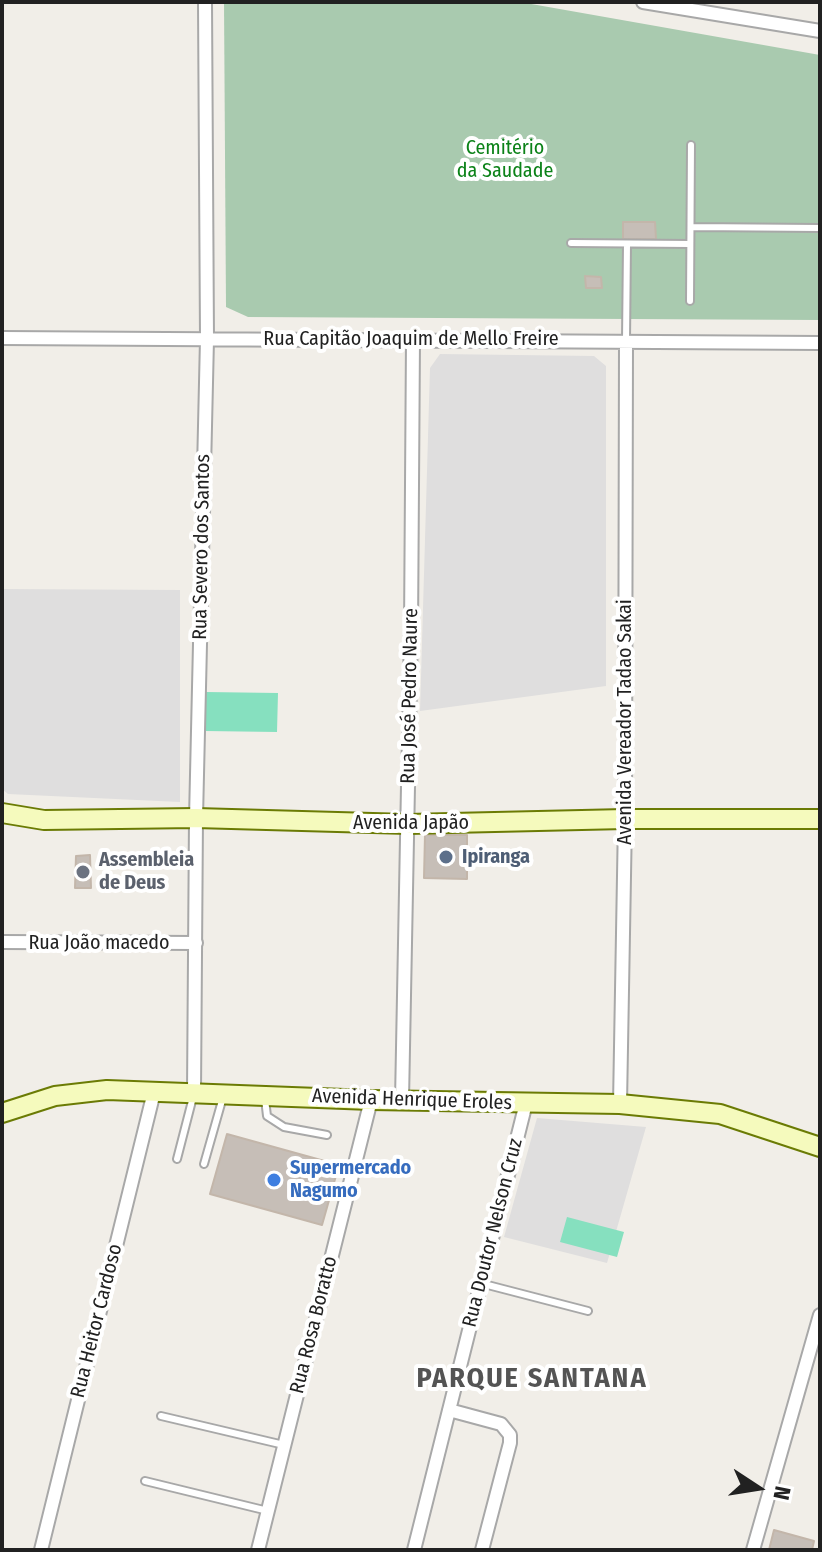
<!DOCTYPE html>
<meta charset="utf-8">
<style>
body{margin:0}
#map{position:relative;width:822px;height:1552px;overflow:hidden;background:#f1eee8;font-family:"Fira Sans Condensed",sans-serif}
canvas{display:block}
.frame{position:absolute;inset:0;border:4px solid #212121;pointer-events:none}
.north{position:absolute;left:718px;top:1448px;width:80px;height:80px;-webkit-text-stroke:6px #fff;paint-order:stroke;rotate:102deg;font-size:22px;font-weight:700;line-height:32px;text-align:center;color:#212121}
.north::after{content:'';display:block;margin:auto;width:28px;height:36px;background:#212121;clip-path:polygon(50% 0,100% 100%,50% 72%,0 100%)}
</style>
<div id="map">
<canvas width="822" height="1552"></canvas>
<div class="frame"></div>
<div class="north">N</div>
</div>
<script>
const ctx = document.querySelector('canvas').getContext('2d');
ctx.lineJoin = 'round';
function fillPath(path, color) { ctx.fillStyle = color; ctx.fill(path, 'evenodd'); }
const poly = rows => new Path2D(rows.map(r => 'M' + r).join(''));
function stroke(path, color, width, dash) { ctx.strokeStyle = color; ctx.lineWidth = width; ctx.lineCap = dash ? 'butt' : 'round'; ctx.setLineDash(dash || []); ctx.stroke(path); }
function write(font, color, halo, rows, align = 'center') {
  ctx.font = font + ' "Fira Sans Condensed",sans-serif'; ctx.lineWidth = 8; ctx.setLineDash([]); ctx.textBaseline = 'middle'; ctx.strokeStyle = halo; ctx.fillStyle = color; for (const [text, x, y, turn = 0] of rows) {
    ctx.save(); ctx.translate(x, y); ctx.rotate((+turn || 0) * Math.PI / 180); ctx.textAlign = isNaN(turn) ? turn : align; if (halo) ctx.strokeText(text, 0, 0); ctx.fillText(text, 0, 0); ctx.restore();
  }
}
fillPath(poly([
 [440,354,594,356,606,366,606,686,420,711,430,368],
 [2,589,180,590,180,802,8,794,2,789],
 [537,1118,646,1127,607,1263,504,1237]
]), '#dfdede');
fillPath(poly([
 [224,2,520,2,820,55,820,320,248,317,226,307]
]), '#a9caaf');
fillPath(poly([
 [206,692,278,693,277,732,205,731],
 [567,1217,624,1232,617,1257,560,1242]
]), '#86e0bf');
const building = poly([
 [623,222,655,222,656,239,623,239,623,222],
 [585,276,601,277,602,288,586,288,585,276],
 [425,835,467,835,467,879,424,878,425,835],
 [90,855,91,888,75,888,76,856,90,855],
 [227,1134,339,1165,322,1225,210,1194,227,1134],
 [774,1530,814,1541,812,1550,769,1550,774,1530]
]);
fillPath(building, '#c6beb7');
stroke(building, '#c3b6aa', 2);
const service = poly([
 [691,227,820,228],
 [571,243,690,244],
 [690,301,691,145],
 [626,340,627,244],
 [265,1099,267,1116,284,1127,327,1135],
 [177,1159,193,1097],
 [204,1164,223,1097],
 [480,1283,588,1311],
 [161,1416,284,1445],
 [145,1481,268,1511]
]);
const minor = poly([
 [643,2,820,31],
 [2,338,820,343],
 [2,942,196,943],
 [194,1092,196,818,207,339,205,2],
 [402,1100,411,629,413,339],
 [620,1104,625,819,626,341],
 [449,1410,501,1424,510,1435,510,1443,482,1550],
 [41,1550,154,1092],
 [258,1550,371,1100],
 [414,1550,526,1103],
 [753,1550,820,1315]
]);
const secondary = poly([
 [2,813,44,820,196,818,408,824,625,819,820,819],
 [2,1113,55,1096,107,1090,371,1100,620,1104,720,1114,820,1147]
]);
stroke(service, '#a8a8a8', 10);
stroke(minor, '#a8a8a8', 16);
stroke(secondary, '#6b7b04', 22);
stroke(service, '#fff', 6);
stroke(minor, '#fff', 12);
stroke(secondary, '#f5fabd', 18);
for (const [x, y, r, color] of [
 [446,857,8,"#5c6f8a"],
 [83,872,8,"#6b7280"],
 [274,1180,8,"#3f7fe0"]
]) { const dot = new Path2D(); dot.arc(x, y, r, 0, 2 * Math.PI); ctx.fillStyle = color; ctx.fill(dot); stroke(dot, '#fff', 3); }
write('20px', '#0b8218', '#fff', [
 ["Cemitério",505,148],
 ["da Saudade",505,171]
]);
write('20px', '#212121', '#fff', [
 ["Rua Capitão Joaquim de Mello Freire",411,339],
 ["Rua Severo dos Santos",202,547,-89],
 ["Rua José Pedro Naure",410,696,-89],
 ["Avenida Vereador Tadao Sakai",625,722,-90],
 ["Avenida Japão",411,823],
 ["Rua João macedo",99,943],
 ["Avenida Henrique Eroles",412,1100,2],
 ["Rua Doutor Nelson Cruz",493,1233,-76],
 ["Rua Heitor Cardoso",97,1321,-76],
 ["Rua Rosa Boratto",314,1325,-76]
]);
write('bold 20px', '#4e5e75', '#fff', [
 ["Ipiranga",462,857]
], 'left');
write('bold 20px', '#5b616d', '#fff', [
 ["Assembleia",99,860],
 ["de Deus",99,883]
], 'left');
write('bold 20px', '#366cbe', '#fff', [
 ["Supermercado",290,1168],
 ["Nagumo",290,1191]
], 'left');
ctx.letterSpacing = '2px';
write('bold 28px', '#545454', '#fff', [
 ["PARQUE SANTANA",532,1379]
]);
ctx.letterSpacing = '0px';
</script>
